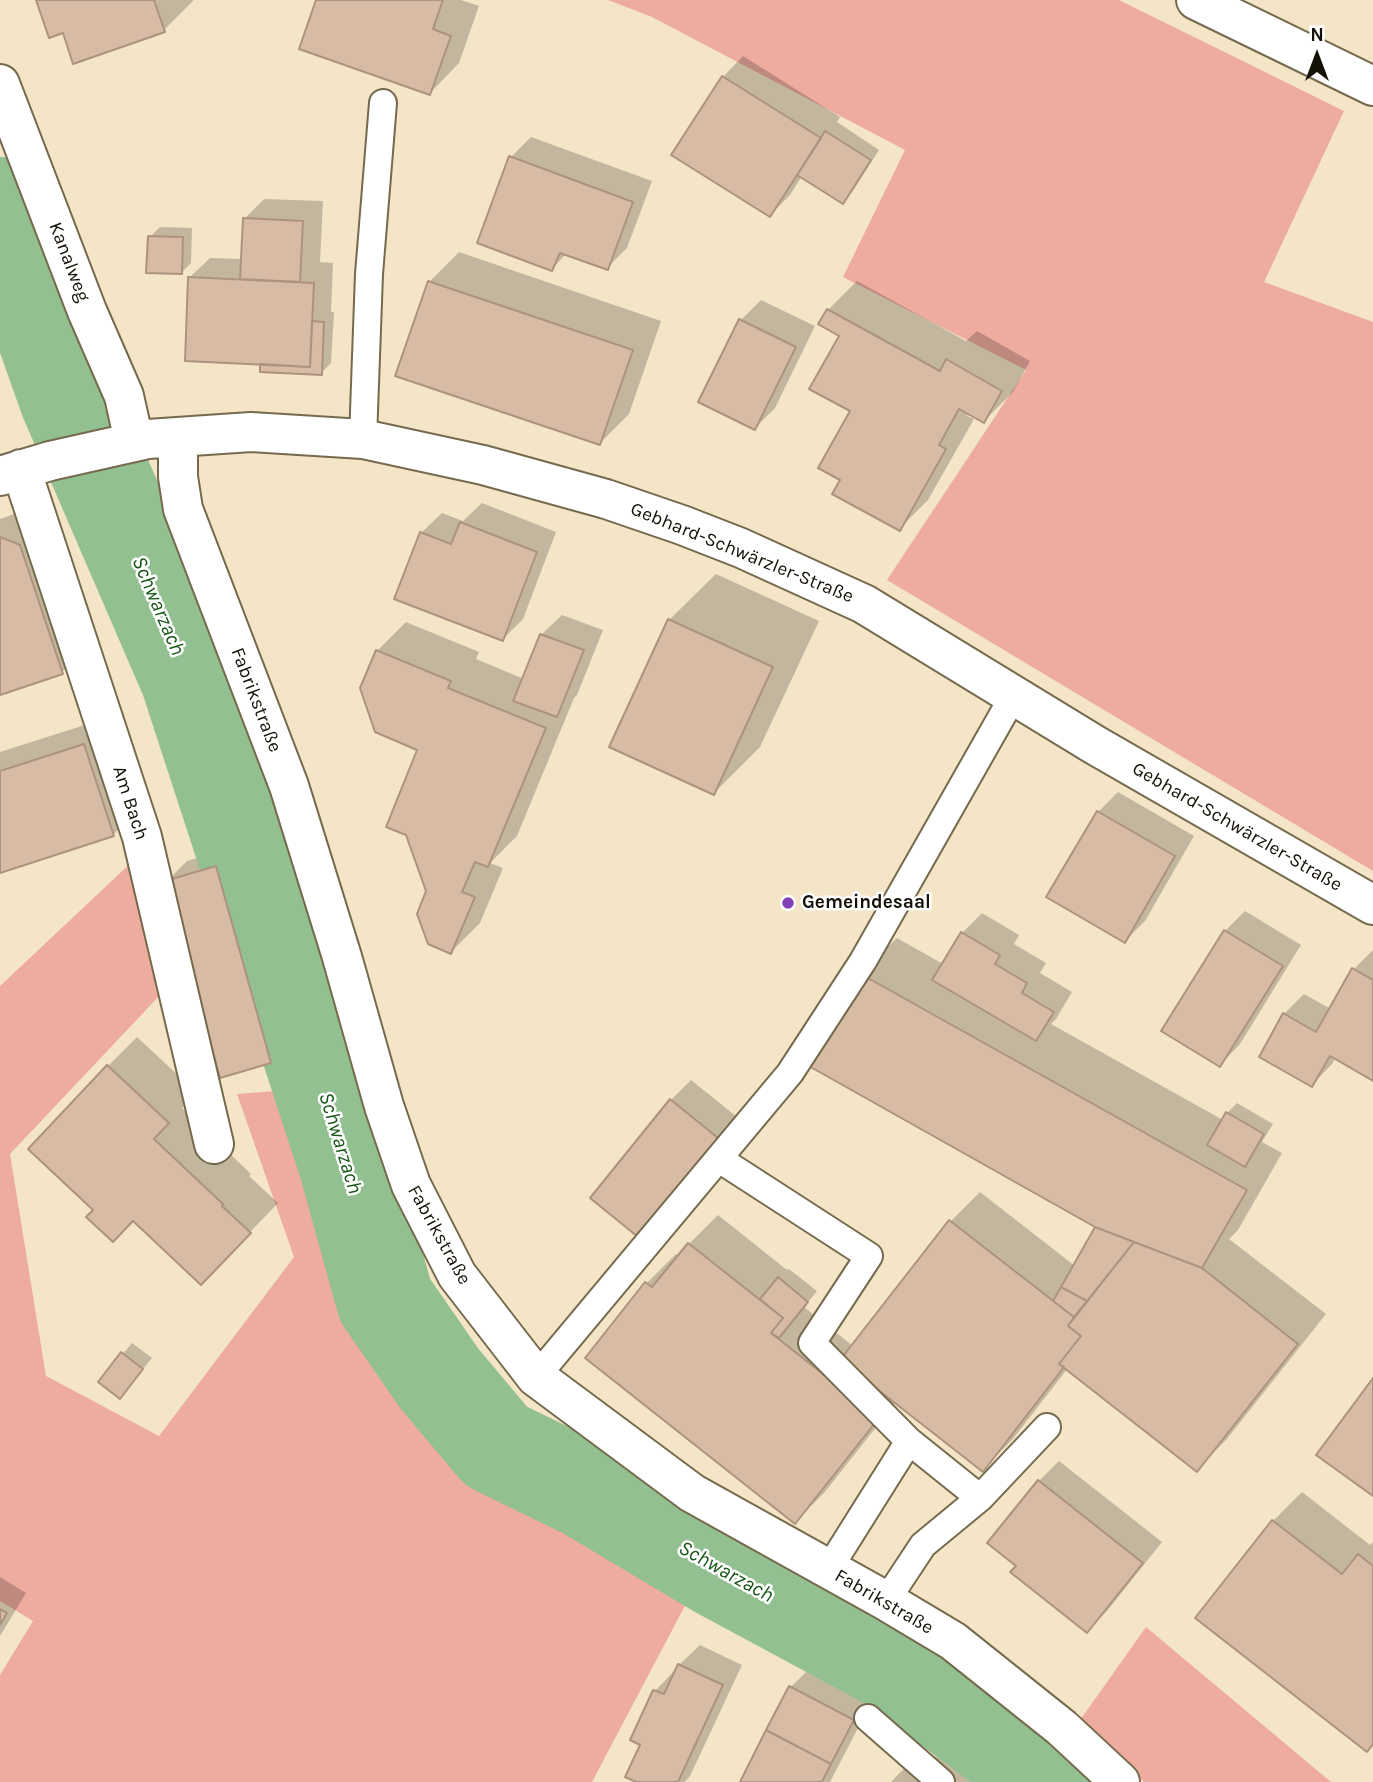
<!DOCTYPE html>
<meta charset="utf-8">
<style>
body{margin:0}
#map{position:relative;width:1373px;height:1782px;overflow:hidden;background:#f3e5c6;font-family:Karla,sans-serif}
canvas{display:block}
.north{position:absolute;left:1282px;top:21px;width:70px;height:70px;-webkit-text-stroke:5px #fff;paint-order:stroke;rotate:0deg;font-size:19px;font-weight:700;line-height:28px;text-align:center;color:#151106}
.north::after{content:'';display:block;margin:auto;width:24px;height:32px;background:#151106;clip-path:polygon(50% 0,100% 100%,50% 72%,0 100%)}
</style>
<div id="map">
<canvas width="1373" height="1782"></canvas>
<div class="north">N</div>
</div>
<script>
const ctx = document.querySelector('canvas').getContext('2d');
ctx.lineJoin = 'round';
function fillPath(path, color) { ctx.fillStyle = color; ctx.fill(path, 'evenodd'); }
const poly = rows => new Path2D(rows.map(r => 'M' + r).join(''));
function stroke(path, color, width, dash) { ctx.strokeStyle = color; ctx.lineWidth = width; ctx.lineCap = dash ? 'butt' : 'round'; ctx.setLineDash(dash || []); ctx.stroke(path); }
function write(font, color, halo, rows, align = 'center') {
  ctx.font = font + ' Karla,sans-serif'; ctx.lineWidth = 5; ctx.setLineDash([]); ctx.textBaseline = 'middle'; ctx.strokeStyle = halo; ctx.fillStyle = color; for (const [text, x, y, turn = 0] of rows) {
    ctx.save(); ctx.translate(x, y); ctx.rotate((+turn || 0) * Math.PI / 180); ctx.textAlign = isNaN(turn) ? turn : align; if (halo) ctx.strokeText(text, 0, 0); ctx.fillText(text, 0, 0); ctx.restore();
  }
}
fillPath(poly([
 [608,0,1119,0,1344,111,1264,282,1373,322,1373,871,887,580,1026,370,843,277,905,150,652,17],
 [135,859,162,993,10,1154,46,1376,159,1436,294,1257,237,1094,289,1090,336,1282,353,1321,465,1467,688,1600,592,1782,0,1782,0,1675,33,1621,0,1601,0,986],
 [1146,1627,1331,1782,1144,1782,1078,1723]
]), '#eeac9f');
fillPath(poly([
 [38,0,193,0,193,1,164,30,64,31],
 [318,0,461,0,479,6,459,63,430,93],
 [743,56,840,117,837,122,879,150,853,191,843,201,802,176,790,195,770,215,723,77],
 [531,137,652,181,627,248,607,268,567,253,552,269,511,157],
 [264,199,323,201,320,262,333,263,331,312,334,312,331,363,321,373,262,363,189,278,210,258,243,259,244,219],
 [160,227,192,228,191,263,181,273,150,237],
 [459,252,661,321,629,414,600,443,429,282],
 [857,281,966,341,977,331,1030,361,1013,392,984,421,969,412,967,416,974,419,928,500,899,529,842,480,852,411,841,335,828,310],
 [761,300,815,326,775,408,755,428,700,402,741,320],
 [482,503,556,532,523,619,503,639,421,533,442,513,463,521],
 [31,508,91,643,62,672,0,693,0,519],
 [716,574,819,621,760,747,714,793,669,620],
 [562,615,603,630,577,695,574,698,517,836,490,863,503,868,480,923,451,952,428,891,420,749,377,651,406,622,479,652,476,659,524,679,541,635],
 [113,716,142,806,113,835,0,871,0,752],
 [1118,792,1194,836,1145,921,1125,941,1098,812],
 [236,847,291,1041,271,1062,167,881,187,861],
 [1245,911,1301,945,1240,1044,1220,1065,1225,931],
 [982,913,1019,935,1014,944,1046,963,1040,973,1072,992,1056,1019,1051,1024,1223,1120,1227,1113,1237,1103,1273,1124,1262,1142,1282,1153,1238,1230,1229,1239,1326,1314,1226,1440,1197,1469,1068,1368,1012,1440,983,1469,896,1402,824,1493,795,1522,647,1283,676,1254,679,1257,689,1244,718,1215,787,1270,789,1269,817,1291,804,1307,853,1346,951,1221,980,1192,1075,1266,1097,1226,860,974,897,938,943,964,962,933],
 [1373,950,1373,1079,1336,1057,1332,1064,1312,1085,1284,1014,1304,994,1331,1009,1354,969],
 [137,1037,197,1093,182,1108,251,1174,249,1176,278,1203,230,1253,133,1219,95,1210,108,1066],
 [691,1080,737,1117,658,1214,592,1197,671,1100],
 [132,1343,152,1358,120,1397,100,1382],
 [1059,1461,1162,1542,1107,1611,1087,1631,1039,1481],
 [1302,1492,1370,1545,1373,1542,1373,1744,1198,1618,1273,1521],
 [0,1577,26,1593,0,1636],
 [700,1645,742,1665,690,1776,685,1782,640,1782,642,1744,632,1740,655,1691,675,1670,677,1671,679,1665],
 [811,1667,873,1699,830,1782,742,1782,791,1687],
 [922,1750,974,1775,970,1782,891,1782]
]), '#0003');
stroke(poly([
 [0,206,68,398,189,678,348,1166,385,1300,439,1378,496,1446,586,1490,715,1567,895,1664,1052,1782]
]), '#93c090', 98);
const building = poly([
 [36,0,154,0,165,32,73,64,63,33,49,38,36,0],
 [316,0,443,0,433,29,451,36,430,95,299,49,316,0],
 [722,76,821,138,770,217,671,155,722,76],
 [825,131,871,160,843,204,797,175,825,131],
 [509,156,633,202,608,270,560,253,552,271,477,243,509,156],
 [243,218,303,221,300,282,240,279,243,218],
 [148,236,183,237,182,274,146,273,148,236],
 [188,277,314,283,310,367,185,361,188,277],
 [428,281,633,350,600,445,395,376,428,281],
 [827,309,940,371,946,359,1002,391,984,423,959,409,939,445,946,449,900,531,832,494,840,480,818,468,850,411,809,389,839,336,818,324,827,309],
 [739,319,796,347,755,430,698,402,739,319],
 [312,321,324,322,322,375,260,372,260,364,310,367,312,321],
 [460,522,537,552,503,641,394,599,420,532,451,544,460,522],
 [0,537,20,545,63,674,0,695,0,537],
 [668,619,773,667,714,795,609,747,668,619],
 [540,634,584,650,557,717,513,701,540,634],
 [376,650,451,681,448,688,546,728,488,867,475,862,462,892,475,897,451,954,428,944,417,914,426,891,406,835,386,827,417,750,375,732,360,688,376,650],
 [84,744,114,836,0,873,0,771,84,744],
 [1097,811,1175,856,1125,943,1046,897,1097,811],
 [216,866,271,1063,220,1078,165,881,216,866],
 [1224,930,1283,966,1220,1067,1161,1031,1224,930],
 [961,932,1000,955,995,964,1027,983,1022,993,1054,1012,1036,1041,932,980,961,932],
 [1352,968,1373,980,1373,1081,1330,1056,1312,1087,1259,1057,1283,1013,1316,1032,1352,968],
 [859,973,1247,1190,1202,1268,1095,1227,807,1065,859,973],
 [107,1065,169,1123,154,1139,223,1204,222,1206,251,1233,201,1285,133,1221,113,1242,86,1217,93,1210,28,1149,107,1065],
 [670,1099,718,1138,638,1237,590,1198,670,1099],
 [1226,1112,1264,1134,1245,1167,1207,1145,1226,1112],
 [949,1220,1074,1317,1068,1326,1081,1336,1059,1364,1064,1367,983,1472,840,1360,949,1220],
 [1095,1227,1134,1242,1087,1301,1061,1287,1095,1227],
 [1134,1242,1202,1268,1298,1344,1197,1472,1059,1364,1081,1336,1068,1326,1134,1242],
 [688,1243,783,1318,771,1333,879,1418,795,1524,585,1358,645,1282,652,1287,688,1243],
 [778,1277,808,1302,779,1338,771,1333,783,1318,760,1299,778,1277],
 [1061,1287,1087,1301,1074,1317,1053,1301,1061,1287],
 [121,1352,143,1369,120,1399,98,1382,121,1352],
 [1373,1378,1373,1496,1316,1455,1373,1378],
 [1038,1480,1143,1563,1087,1633,1010,1572,1016,1566,987,1543,1038,1480],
 [1272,1520,1342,1574,1358,1554,1373,1566,1373,1744,1367,1752,1195,1618,1272,1520],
 [0,1609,7,1613,0,1625,0,1609],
 [678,1664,723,1685,678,1782,636,1782,625,1777,640,1745,630,1740,653,1690,664,1694,678,1664],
 [789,1686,854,1720,831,1764,766,1730,789,1686],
 [766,1730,831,1764,822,1782,740,1782,766,1730]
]);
fillPath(building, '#d7bba5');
stroke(building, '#ad927e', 2);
const lane = poly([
 [363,439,369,274,383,103],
 [719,1159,869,1256,812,1343,909,1441],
 [536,1377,790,1073,863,961,1014,695],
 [828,1570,909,1441,980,1498,1047,1427],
 [886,1601,923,1545,980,1498],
 [868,1718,941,1782]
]);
const street = poly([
 [1196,0,1373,86],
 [0,84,87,311,124,396,134,441],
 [178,437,178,477,183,509,289,786,342,957,384,1106,411,1185,457,1275,536,1377,692,1493,886,1601,953,1641,1062,1728,1120,1782],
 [21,469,142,837,214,1144],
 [0,476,50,461,148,439,251,432,363,439,483,465,606,499,682,525,741,548,864,604,1095,745,1373,905]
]);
stroke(lane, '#766a4e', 30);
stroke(street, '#766a4e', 42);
stroke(lane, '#fff', 26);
stroke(street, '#fff', 38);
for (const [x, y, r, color] of [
 [788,903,7,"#8140b4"]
]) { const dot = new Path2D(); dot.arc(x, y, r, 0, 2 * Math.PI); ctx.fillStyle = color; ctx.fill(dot); stroke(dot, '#fff', 2.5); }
write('19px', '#151106', '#fff', [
 ["Kanalweg",69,262,69],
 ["Gebhard-Schwärzler-Straße",742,553,22],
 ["Fabrikstraße",256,700,69],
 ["Am Bach",130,803,72],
 ["Gebhard-Schwärzler-Straße",1237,827,30],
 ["Fabrikstraße",439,1235,61],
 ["Fabrikstraße",884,1602,30]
]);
write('bold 19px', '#151106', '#fff', [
 ["Gemeindesaal",802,903]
], 'left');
write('italic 21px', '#185718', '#fff', [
 ["Schwarzach",158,606,67],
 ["Schwarzach",340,1143,73],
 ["Schwarzach",726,1572,29]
]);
</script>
